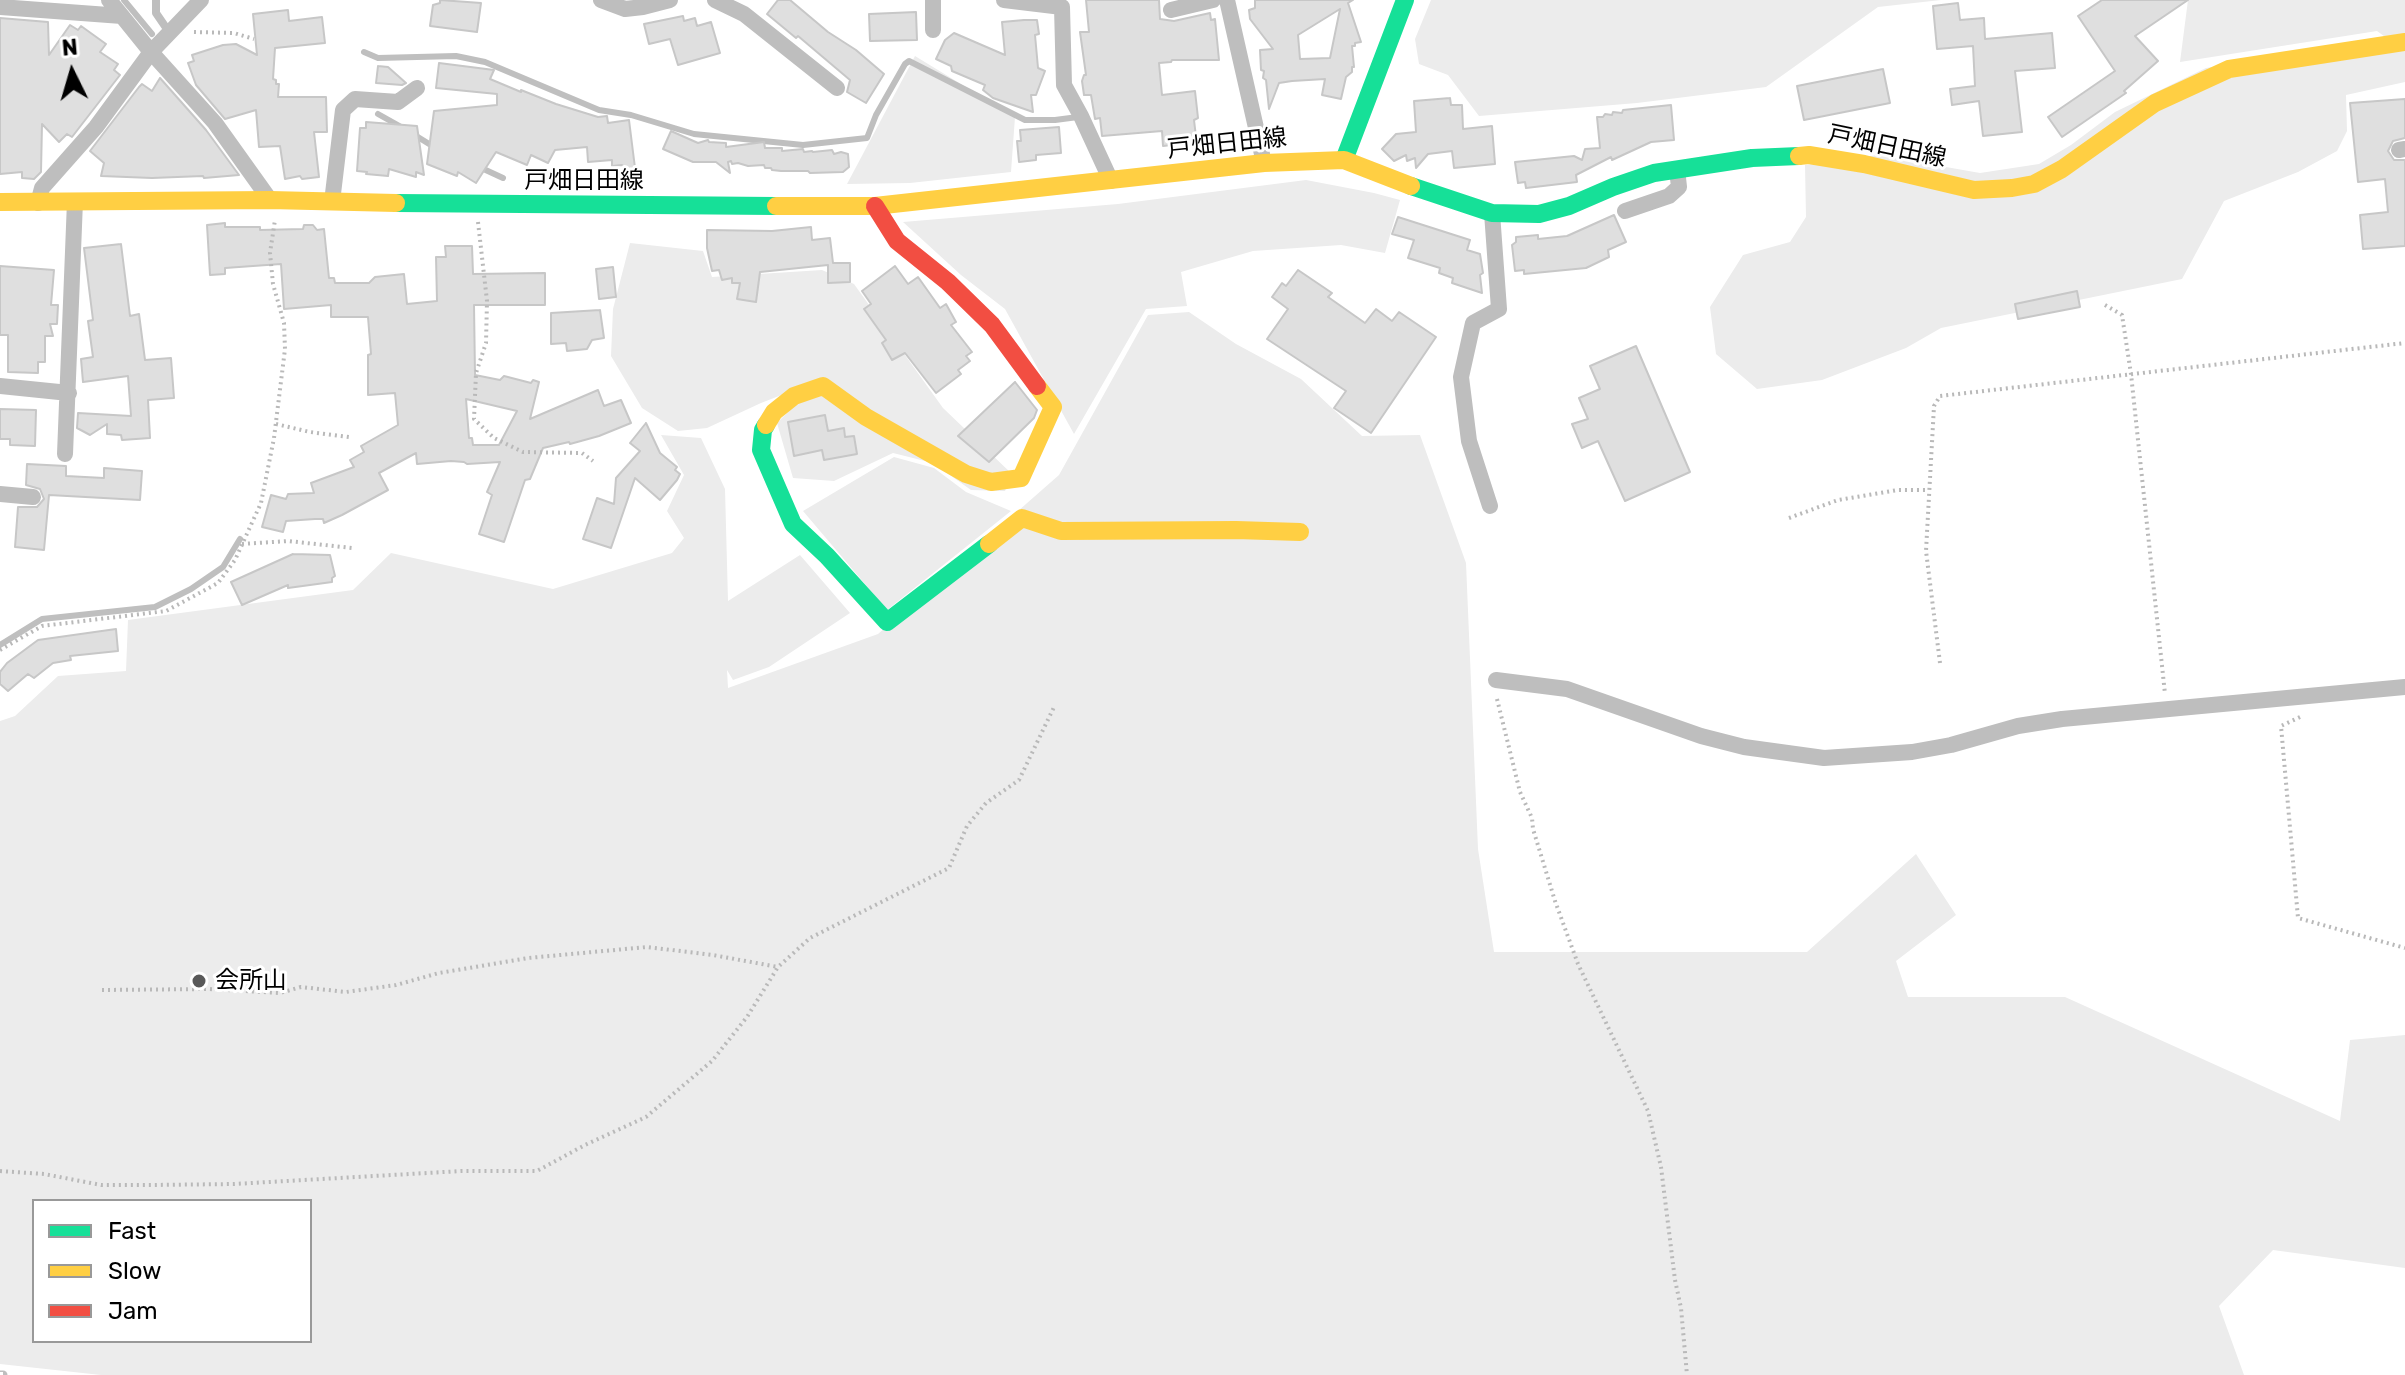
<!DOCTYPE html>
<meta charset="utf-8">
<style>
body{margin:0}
#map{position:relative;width:2405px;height:1375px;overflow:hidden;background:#fff;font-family:Rubik,sans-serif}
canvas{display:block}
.legend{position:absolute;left:32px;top:1199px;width:280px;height:144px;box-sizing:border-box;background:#fff;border:2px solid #999;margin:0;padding:10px 14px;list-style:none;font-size:24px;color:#000}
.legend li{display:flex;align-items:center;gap:16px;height:40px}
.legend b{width:40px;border:2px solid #999}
.north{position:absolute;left:32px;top:32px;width:80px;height:80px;-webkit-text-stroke:6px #fff;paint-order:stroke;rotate:355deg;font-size:22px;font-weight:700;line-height:32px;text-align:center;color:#000}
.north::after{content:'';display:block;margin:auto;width:28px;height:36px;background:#000;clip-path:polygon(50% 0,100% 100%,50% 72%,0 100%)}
</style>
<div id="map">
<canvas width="2405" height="1375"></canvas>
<ul class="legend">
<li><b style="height:10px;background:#16e098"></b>Fast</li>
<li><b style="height:10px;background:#ffcf43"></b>Slow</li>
<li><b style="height:10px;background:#f24e42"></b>Jam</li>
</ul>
<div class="north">N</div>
</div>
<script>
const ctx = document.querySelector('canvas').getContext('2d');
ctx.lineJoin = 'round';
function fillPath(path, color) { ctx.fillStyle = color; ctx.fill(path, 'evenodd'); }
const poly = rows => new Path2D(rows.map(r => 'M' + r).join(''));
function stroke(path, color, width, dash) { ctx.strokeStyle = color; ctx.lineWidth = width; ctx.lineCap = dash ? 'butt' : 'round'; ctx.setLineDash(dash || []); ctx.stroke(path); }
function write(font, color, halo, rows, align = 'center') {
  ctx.font = font + ' Rubik,"Noto Sans JP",sans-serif'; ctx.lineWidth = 6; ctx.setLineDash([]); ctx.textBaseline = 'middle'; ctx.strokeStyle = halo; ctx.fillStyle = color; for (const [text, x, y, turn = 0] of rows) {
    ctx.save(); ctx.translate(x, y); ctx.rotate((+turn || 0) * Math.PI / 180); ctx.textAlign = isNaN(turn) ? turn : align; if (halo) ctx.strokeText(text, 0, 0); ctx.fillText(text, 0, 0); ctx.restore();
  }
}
fillPath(poly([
 [1431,0,1941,0,1878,7,1766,87,1637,103,1479,116,1448,75,1419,64,1415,39],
 [2188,0,2405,0,2405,82,2346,95,2347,131,2337,151,2298,172,2224,201,2182,279,1941,328,1906,348,1822,380,1757,389,1716,354,1710,307,1743,255,1790,242,1806,217,1805,165,1878,155,1980,173,2039,164,2071,145,2115,112,2206,68,2388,39,2377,31,2180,62],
 [915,56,1015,117,1011,172,910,183,847,184],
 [1306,180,1374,193,1400,200,1385,253,1341,245,1253,251,1181,272,1187,306,1146,309,1074,434,1005,309,961,275,903,222,1118,204],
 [630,243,703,251,712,277,822,270,854,284,943,408,1012,474,1005,491,971,490,933,463,893,453,834,481,793,478,777,423,820,380,761,403,707,428,678,431,642,408,611,356,613,309],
 [1189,312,1236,344,1301,379,1362,436,1420,435,1466,563,1478,849,1494,952,1807,952,1916,854,1956,915,1896,961,1908,997,2065,997,2340,1121,2350,1040,2405,1035,2405,1268,2273,1250,2219,1306,2244,1375,101,1375,0,1364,0,721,15,716,58,676,126,671,128,620,353,590,391,553,553,589,672,553,684,538,667,511,684,475,661,435,701,438,725,489,728,601,800,555,850,613,769,667,733,680,727,670,728,688,878,634,1059,475,1148,315],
 [34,1201,310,1201,310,1341,34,1341],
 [894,457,934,468,966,492,1011,511,887,610,803,511]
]), '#ececec');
stroke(poly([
 [124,0,152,34],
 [364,52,378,58,456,56,485,62,599,110,631,115,694,134,803,145,867,138,876,115,905,64,909,61,1025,120,1055,120,1078,117],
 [378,114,403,128],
 [413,134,434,147],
 [477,166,503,178],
 [0,645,42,619,155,607,191,589,223,567,240,539]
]), '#bfbfbf', 6);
const building = poly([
 [440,0,481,3,477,32,430,26,433,5,440,3,440,0],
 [778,0,790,0,828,32,856,50,884,74,866,103,847,92,850,80,798,36,796,38,767,14,778,0],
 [1086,0,1159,0,1160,19,1174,21,1210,13,1211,20,1215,19,1219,60,1172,60,1171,62,1159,63,1162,95,1195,91,1198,118,1194,120,1197,145,1181,147,1180,144,1163,146,1162,131,1102,136,1100,118,1095,119,1091,95,1084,95,1082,81,1084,75,1086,75,1080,32,1089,32,1086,0],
 [1255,0,1353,0,1348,3,1361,42,1355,43,1355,46,1352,46,1354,67,1352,67,1352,72,1346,77,1341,99,1322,95,1325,79,1292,81,1279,83,1269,109,1266,80,1263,78,1264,71,1261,70,1260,50,1273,49,1250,19,1249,10,1255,8,1255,0],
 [1340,9,1330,58,1300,59,1298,35,1340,9],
 [2102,0,2188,0,2135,36,2158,61,2124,91,2126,93,2062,137,2048,117,2115,71,2078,16,2102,0],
 [1958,3,1960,20,1984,18,1985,39,2052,33,2055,68,2015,71,2022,132,1983,136,1979,101,1952,105,1950,89,1975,86,1973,46,1937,49,1933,6,1958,3],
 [288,10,289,21,322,17,325,43,275,48,273,79,276,80,276,84,279,84,278,97,326,97,327,132,314,132,319,177,302,179,300,176,285,179,280,146,259,147,256,110,225,119,196,85,188,63,194,61,192,55,223,45,236,44,257,55,253,14,288,10],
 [916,12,917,40,870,41,869,14,916,12],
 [683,16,684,21,695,18,697,26,711,22,720,53,678,65,670,39,649,44,644,24,683,16],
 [0,18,48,22,49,55,70,25,78,30,81,26,106,44,100,52,118,64,114,70,120,75,72,137,67,134,59,142,42,124,41,172,34,179,22,178,22,172,0,174,0,18],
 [1024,20,1037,20,1039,34,1035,35,1038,68,1045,71,1036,95,1031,95,1033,112,993,98,983,90,985,85,952,71,951,66,936,59,945,40,954,33,1005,55,1002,22,1024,20],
 [439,63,494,70,490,79,521,92,521,90,556,104,598,117,607,116,608,123,629,120,636,176,622,165,612,166,612,160,588,162,587,147,555,150,548,163,531,155,527,165,496,152,476,183,458,172,457,176,427,164,434,111,497,105,497,94,436,88,439,63],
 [378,66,388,67,406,83,402,85,376,83,378,66],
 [1883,69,1890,103,1804,120,1797,86,1883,69],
 [160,78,206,130,239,175,204,178,203,176,152,178,101,176,104,163,90,151,139,87,142,84,152,91,160,78],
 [1450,98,1451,105,1462,105,1463,129,1492,126,1495,164,1454,168,1452,151,1428,154,1416,168,1415,158,1407,161,1406,155,1394,161,1382,149,1396,134,1416,132,1414,101,1450,98],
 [2405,99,2405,138,2393,141,2388,151,2394,160,2405,160,2405,246,2363,249,2360,215,2388,212,2385,179,2358,182,2350,103,2405,99],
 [1671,105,1674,140,1651,142,1612,160,1611,157,1576,175,1577,182,1526,188,1525,182,1518,183,1515,162,1574,156,1582,160,1585,149,1600,148,1597,117,1603,117,1605,114,1612,115,1613,112,1622,113,1623,110,1671,105],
 [366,122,417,126,424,175,416,172,416,177,389,169,388,176,366,174,367,172,357,171,360,128,366,128,366,122],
 [1059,127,1061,153,1036,155,1036,160,1019,162,1017,141,1021,141,1020,130,1059,127],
 [671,131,698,143,708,140,709,142,726,143,726,147,764,142,765,148,782,148,782,151,803,149,804,152,812,151,813,152,832,150,834,154,841,152,848,154,849,167,843,172,810,173,808,171,781,171,772,170,771,168,765,168,764,165,748,166,738,163,732,164,731,161,728,162,730,173,716,162,693,162,663,149,671,131],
 [1614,215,1626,242,1608,250,1609,257,1586,268,1524,274,1524,270,1515,271,1512,245,1516,242,1516,237,1538,235,1538,239,1567,236,1614,215],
 [1398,217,1470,240,1467,250,1480,254,1483,273,1480,275,1482,293,1452,283,1453,278,1439,273,1440,268,1408,258,1414,240,1392,234,1398,217],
 [225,223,225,227,260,227,260,230,303,229,304,225,313,225,317,230,324,229,329,278,334,278,335,283,369,283,375,277,404,274,407,304,437,301,436,257,446,257,445,246,472,246,473,274,545,273,545,305,474,305,475,375,500,380,504,376,531,383,533,380,539,382,530,419,598,390,604,406,621,400,631,423,599,436,570,444,569,442,543,448,530,479,525,480,504,542,479,534,492,495,487,492,500,462,467,464,464,462,451,461,417,464,416,453,379,473,388,490,342,515,324,523,323,519,315,519,286,521,283,532,262,527,271,495,286,499,288,494,314,493,311,483,354,467,350,460,364,452,361,446,398,425,395,393,368,395,368,355,371,354,368,317,331,317,331,305,284,309,281,264,225,268,225,274,210,275,207,225,225,223],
 [466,399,517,411,499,445,473,445,472,438,469,438,466,399],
 [811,227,812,240,830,238,833,263,850,263,850,282,828,283,828,265,760,272,756,302,737,299,740,283,732,283,732,278,722,280,719,270,712,271,707,248,707,230,772,231,811,227],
 [121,244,130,316,139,314,145,360,171,358,174,398,148,400,150,438,122,440,121,435,107,434,107,424,90,435,77,428,78,413,131,416,128,376,83,382,81,359,93,357,88,321,93,320,84,248,121,244],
 [0,266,54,270,51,305,58,305,57,324,50,324,53,336,45,336,45,362,38,362,38,373,8,372,8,335,0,335,0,266],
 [895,266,908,284,918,277,940,308,946,304,956,322,951,325,972,352,966,356,970,361,958,370,961,374,936,393,905,353,892,360,882,343,886,340,864,309,871,304,862,291,895,266],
 [613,267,616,297,599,299,596,269,613,267],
 [1298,270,1332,293,1328,297,1365,323,1376,309,1392,321,1399,312,1436,337,1371,433,1334,408,1346,391,1267,339,1288,309,1272,297,1282,283,1286,286,1298,270],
 [2077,291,2080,307,2018,319,2015,304,2077,291],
 [600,310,604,338,592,340,587,349,567,351,566,343,551,344,551,313,600,310],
 [1636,346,1690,472,1625,501,1598,441,1582,448,1572,424,1588,419,1579,398,1600,389,1590,366,1636,346],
 [1015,382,1037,410,1034,418,989,462,958,436,1015,382],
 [0,409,36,410,35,446,10,445,10,439,0,439,0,409],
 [825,415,828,431,844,428,845,437,854,436,857,454,824,460,822,450,794,456,788,422,825,415],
 [646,423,660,453,677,467,675,470,680,474,677,480,660,500,635,478,611,548,583,539,597,498,614,504,616,478,640,451,630,443,646,423],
 [27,464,66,466,66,476,104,478,104,468,142,471,140,500,49,495,44,550,15,547,18,507,37,507,44,499,40,489,26,485,27,464],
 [293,554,330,555,335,576,332,578,332,582,288,588,288,585,242,605,231,582,293,554],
 [116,629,118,651,70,656,71,660,53,663,34,678,28,674,8,691,0,684,0,672,7,663,38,640,116,629]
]);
fillPath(building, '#dfdfdf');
stroke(building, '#c7c7c7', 2);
stroke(poly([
 [194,32,234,33,254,39],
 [478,222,487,301,486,343,476,373,474,419,494,438,523,452,582,453,593,461],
 [2105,305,2122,315,2131,374,2165,694],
 [276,424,310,432,349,437],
 [1789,518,1838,500,1898,490,1928,490],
 [242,544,288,541,352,548],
 [0,650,42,626,166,611,218,583,235,560,261,503,274,438,285,349,284,323,273,284,270,253,275,220],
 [1940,663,1926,551,1934,406,1940,396,2405,343],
 [1497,699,1520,792,1532,818,1533,829,1555,901,1578,964,1648,1111,1661,1167,1675,1280,1681,1308,1687,1375],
 [2300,717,2281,726,2298,918,2405,948],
 [102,990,208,989,280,993,301,987,346,992,396,985,439,973,528,958,647,947,713,955,778,967],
 [0,1171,44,1174,101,1185,152,1185,234,1184,462,1171,537,1171,585,1145,646,1117,712,1061,747,1017,778,967,810,938,949,868,967,826,986,803,1019,780,1055,705]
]), '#b9b9b9', 4, [2, 4]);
stroke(poly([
 [156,0,156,13,169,32]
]), '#bebebe', 8);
stroke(poly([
 [109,0,151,52,215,123,270,200],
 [601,0,625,9,643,7,670,0],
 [715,0,744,14,837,88],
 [1004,0,1062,7,1064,85,1081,116,1111,181],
 [1227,0,1264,163],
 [0,7,122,16],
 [1171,10,1213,0],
 [933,30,933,0],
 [2399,150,2405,149],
 [332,202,343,110,355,99,398,102,417,88],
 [38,203,42,188,96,127,151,52,201,0],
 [1625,211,1669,196,1679,187,1677,169],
 [0,386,69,393],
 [65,454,75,201],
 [0,494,33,497],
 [1490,506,1469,441,1461,377,1473,323,1499,309,1492,213],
 [1496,680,1567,689,1701,736,1744,747,1824,758,1912,752,1951,745,2018,726,2062,719,2405,687]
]), '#bebebe', 16);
stroke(poly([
 [1344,160,1405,0],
 [1411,186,1492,213,1539,214,1569,206,1613,187,1654,173,1752,158,1799,156],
 [396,203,776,206],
 [766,425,763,430,761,450,793,524,827,556,887,622,989,544]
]), '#16e098', 18);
stroke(poly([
 [1799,156,1809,155,1864,164,1974,190,2012,188,2034,184,2062,169,2155,103,2229,69,2405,42],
 [0,202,270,200,396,203],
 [776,206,875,206,1264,163,1344,160,1411,186],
 [766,425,774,412,794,396,823,386,866,417,966,474,991,482,1021,478,1053,407,1037,386],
 [989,544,1022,518,1061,531,1236,530,1300,532]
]), '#ffcf43', 18);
stroke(poly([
 [875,206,897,241,948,282,992,325,1037,386]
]), '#f24e42', 18);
const rail = poly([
 [0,1375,3,1375]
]);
stroke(rail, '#bebebe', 9);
stroke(rail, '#fff', 6, [18]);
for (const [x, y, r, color] of [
 [199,981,8,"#595959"]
]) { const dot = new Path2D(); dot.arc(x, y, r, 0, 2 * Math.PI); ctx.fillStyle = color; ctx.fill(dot); stroke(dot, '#fff', 3); }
write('24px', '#000', '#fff', [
 ["戸畑日田線",1227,144,-6],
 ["戸畑日田線",1887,147,12],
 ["戸畑日田線",584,181]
]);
write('24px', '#000', '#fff', [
 ["会所山",215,981]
], 'left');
</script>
